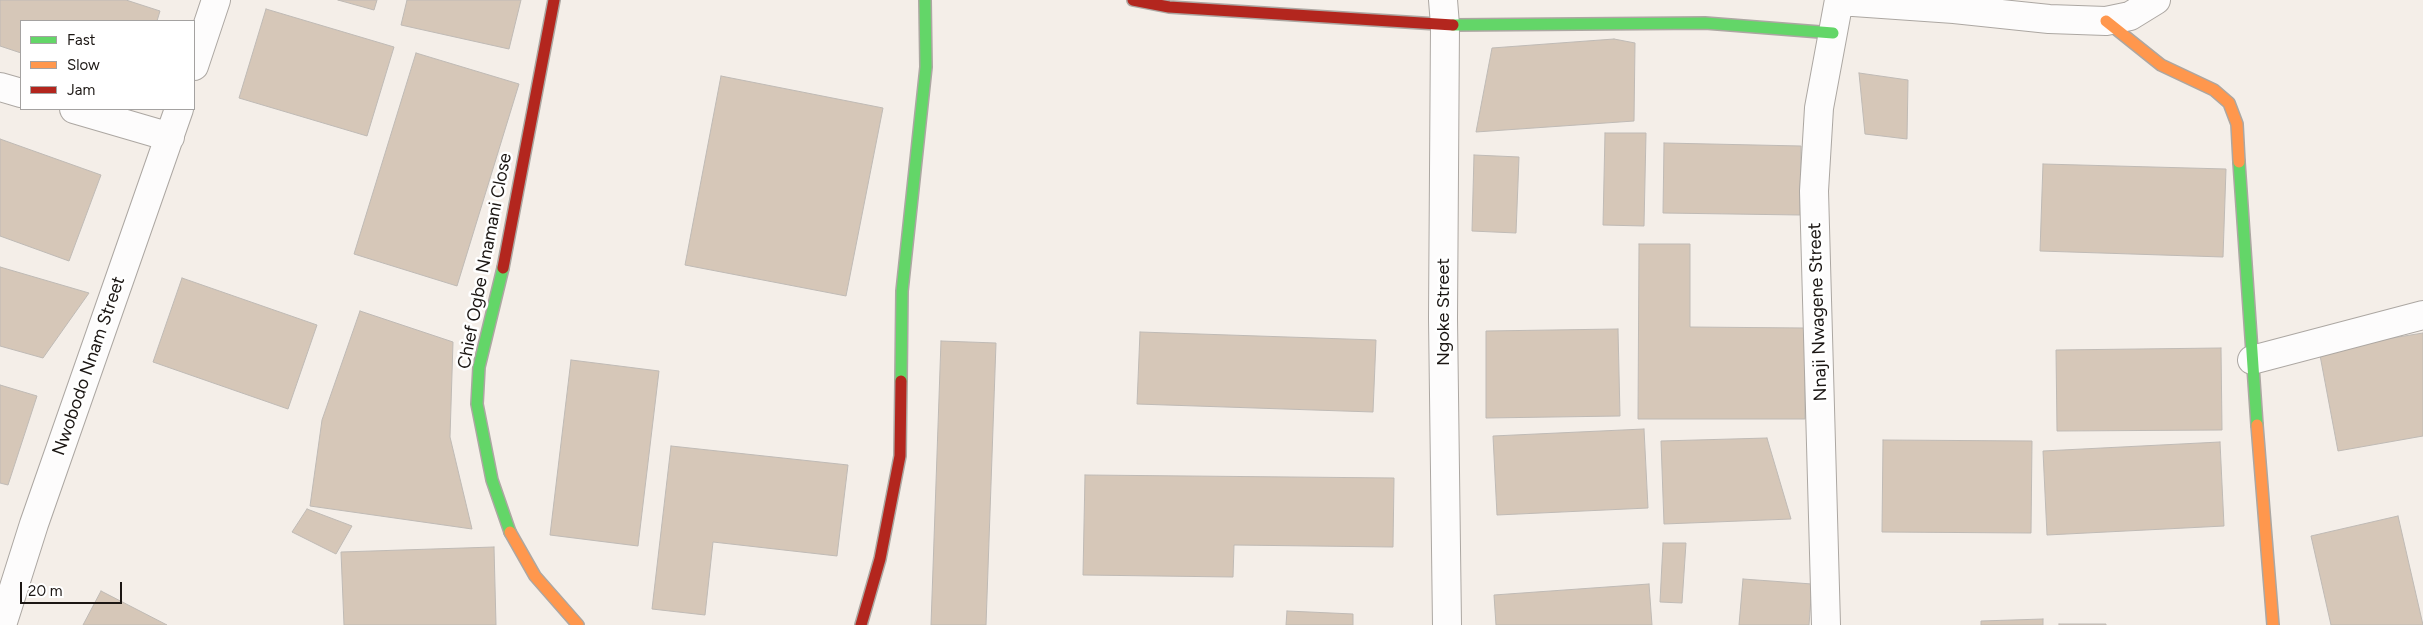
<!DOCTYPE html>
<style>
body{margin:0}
#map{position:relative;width:2423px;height:625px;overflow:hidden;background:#f4eee8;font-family:Figtree,sans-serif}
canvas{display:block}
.legend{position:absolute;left:20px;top:20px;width:175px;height:90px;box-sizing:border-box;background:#fff;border:1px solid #a4a2a1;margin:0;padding:6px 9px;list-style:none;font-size:15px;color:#1b1613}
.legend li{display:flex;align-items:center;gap:10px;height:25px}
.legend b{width:25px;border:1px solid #a4a2a1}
.scale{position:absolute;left:20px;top:582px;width:102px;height:22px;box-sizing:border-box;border:2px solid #1b1613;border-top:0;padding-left:6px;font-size:15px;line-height:18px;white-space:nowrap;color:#1b1613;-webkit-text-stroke:4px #fff;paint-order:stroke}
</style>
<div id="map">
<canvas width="2423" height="625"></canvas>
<ul class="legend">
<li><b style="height:6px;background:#63d668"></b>Fast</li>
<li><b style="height:6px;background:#ff974d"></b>Slow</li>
<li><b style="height:6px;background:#b3261e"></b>Jam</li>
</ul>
<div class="scale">20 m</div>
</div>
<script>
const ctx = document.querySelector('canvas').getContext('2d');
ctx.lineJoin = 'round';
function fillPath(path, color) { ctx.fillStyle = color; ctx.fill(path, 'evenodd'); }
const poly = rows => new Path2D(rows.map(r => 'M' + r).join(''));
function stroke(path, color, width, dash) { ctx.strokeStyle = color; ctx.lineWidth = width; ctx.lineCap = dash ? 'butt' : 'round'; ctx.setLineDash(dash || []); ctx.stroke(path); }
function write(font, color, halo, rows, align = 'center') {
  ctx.font = font + ' Figtree,sans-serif'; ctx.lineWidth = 5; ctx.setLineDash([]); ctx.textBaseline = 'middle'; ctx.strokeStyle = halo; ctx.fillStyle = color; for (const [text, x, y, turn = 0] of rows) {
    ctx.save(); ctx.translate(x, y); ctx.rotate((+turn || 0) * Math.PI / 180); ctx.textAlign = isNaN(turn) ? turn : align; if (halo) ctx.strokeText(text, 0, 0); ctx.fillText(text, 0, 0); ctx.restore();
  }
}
const building = poly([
 [0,0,126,0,160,11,157,21,21,21,21,53,0,46,0,0],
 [338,0,377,0,374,10,338,0],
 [407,0,521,0,509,49,401,25,407,0],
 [266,9,394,47,367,136,239,98,266,9],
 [1614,39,1635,43,1634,121,1476,132,1492,48,1614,39],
 [416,53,519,84,457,286,354,254,416,53],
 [1859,73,1908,80,1907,139,1865,134,1859,73],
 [721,76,883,108,846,296,685,265,721,76],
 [1605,133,1646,133,1644,226,1603,225,1605,133],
 [0,139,101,175,69,261,0,236,0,139],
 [1664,143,1801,146,1800,215,1663,213,1664,143],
 [1474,155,1519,157,1516,233,1472,231,1474,155],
 [2043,164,2226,169,2223,257,2040,251,2043,164],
 [1639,244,1690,244,1690,327,1805,328,1805,419,1638,419,1639,244],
 [0,267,89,293,43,358,0,346,0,267],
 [182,278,317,325,288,409,153,362,182,278],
 [360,311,453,342,450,437,472,529,310,506,322,420,360,311],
 [1618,329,1620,416,1486,418,1486,331,1618,329],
 [1140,332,1376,340,1373,412,1137,404,1140,332],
 [2423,333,2423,436,2338,451,2319,350,2423,333],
 [941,341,996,343,986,625,931,625,941,341],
 [2221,348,2222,430,2057,431,2056,350,2221,348],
 [571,360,659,371,638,546,550,535,571,360],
 [0,385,37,396,8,485,0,483,0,385],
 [1644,429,1648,508,1497,515,1493,436,1644,429],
 [1767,438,1791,519,1664,524,1661,441,1767,438],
 [1883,440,2032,441,2031,533,1882,532,1883,440],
 [2220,442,2224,526,2047,535,2043,451,2220,442],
 [671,446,848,465,837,556,713,542,705,615,652,609,671,446],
 [1085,475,1394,478,1393,547,1234,545,1233,577,1083,575,1085,475],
 [307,509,352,526,336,554,292,532,307,509],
 [2398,516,2423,625,2331,625,2311,536,2398,516],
 [1663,543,1686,543,1682,603,1660,602,1663,543],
 [494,547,496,625,344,625,341,552,494,547],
 [1743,579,1812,584,1809,625,1739,625,1743,579],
 [1649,584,1652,625,1496,625,1494,595,1649,584],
 [101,591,167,625,83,625,101,591],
 [1287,611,1353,614,1353,625,1286,625,1287,611],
 [2043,619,2043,625,1981,625,1981,621,2043,619],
 [2059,624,2106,624,2106,625,2059,625,2059,624]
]);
fillPath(building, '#d6c7b8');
stroke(building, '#bfbab5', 1);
const street = poly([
 [1443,0,1445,25,1443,318,1447,625],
 [1839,1,1954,9,2049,19,2106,21,2130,16,2156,0],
 [194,66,216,0],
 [0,87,21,93],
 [74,109,170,137],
 [2252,360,2423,315],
 [2,625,34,524,179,109],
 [1826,625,1814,191,1819,108,1839,0]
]);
const fast = poly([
 [1453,25,1705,23,1833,33],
 [2239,162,2257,425],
 [503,268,479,367,477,404,492,480,510,532],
 [901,381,902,291,926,67,925,0]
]);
const slow = poly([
 [2106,21,2161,65,2214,90,2229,103,2237,124,2239,162],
 [2257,425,2273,625],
 [510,532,535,576,578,625]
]);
const jam = poly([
 [1133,0,1169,7,1453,25],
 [503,268,554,0],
 [861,625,880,559,900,456,901,381]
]);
stroke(street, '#aca7a2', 30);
stroke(fast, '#aca7a2', 14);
stroke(slow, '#aca7a2', 14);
stroke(jam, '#aca7a2', 14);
stroke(street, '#fdfcfc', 28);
stroke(fast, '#63d668', 11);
stroke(slow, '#ff974d', 11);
stroke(jam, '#b3261e', 11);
write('18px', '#1b1613', '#fff', [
 ["Chief Ogbe Nnamani Close",485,261,-79],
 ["Ngoke Street",1444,312,-90],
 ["Nnaji Nwagene Street",1818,312,-92],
 ["Nwobodo Nnam Street",89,366,-71]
]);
</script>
